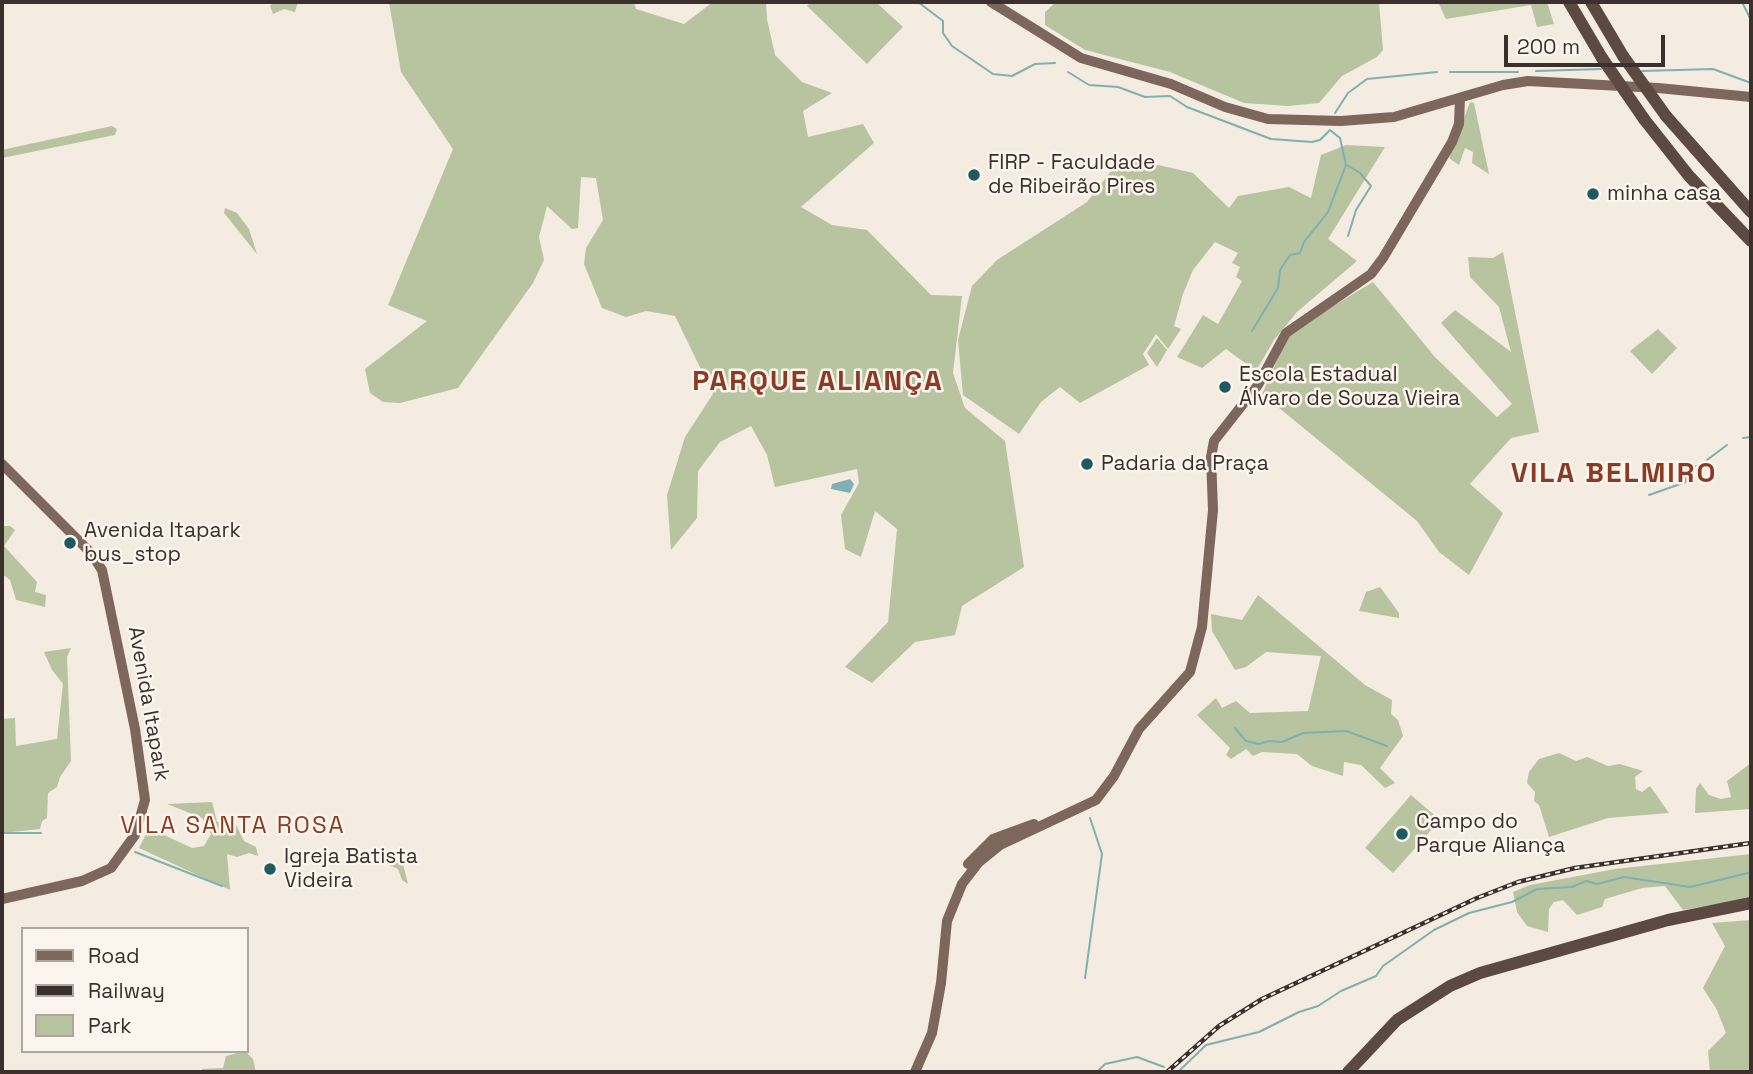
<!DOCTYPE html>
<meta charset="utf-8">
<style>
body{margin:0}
#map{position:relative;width:1753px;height:1074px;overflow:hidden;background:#f4ebe1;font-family:"Space Grotesk",sans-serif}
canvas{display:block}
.frame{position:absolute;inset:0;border:4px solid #3b302b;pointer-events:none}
.legend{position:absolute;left:21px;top:927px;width:228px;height:126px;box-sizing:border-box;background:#fbf5ee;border:2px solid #aea6a0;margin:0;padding:9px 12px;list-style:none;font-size:21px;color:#3b302b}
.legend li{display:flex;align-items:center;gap:14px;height:35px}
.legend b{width:35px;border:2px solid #aea6a0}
.scale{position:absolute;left:1504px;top:35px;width:161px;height:32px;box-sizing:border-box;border:4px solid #3b302b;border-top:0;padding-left:9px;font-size:21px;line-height:24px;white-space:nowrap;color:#3b302b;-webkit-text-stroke:5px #fbf5ee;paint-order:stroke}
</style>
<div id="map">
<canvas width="1753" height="1074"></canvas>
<div class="frame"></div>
<ul class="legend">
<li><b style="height:9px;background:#7d675c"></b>Road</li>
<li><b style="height:9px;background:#3b302b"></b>Railway</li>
<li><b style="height:19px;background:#b8c4a0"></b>Park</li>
</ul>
<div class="scale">200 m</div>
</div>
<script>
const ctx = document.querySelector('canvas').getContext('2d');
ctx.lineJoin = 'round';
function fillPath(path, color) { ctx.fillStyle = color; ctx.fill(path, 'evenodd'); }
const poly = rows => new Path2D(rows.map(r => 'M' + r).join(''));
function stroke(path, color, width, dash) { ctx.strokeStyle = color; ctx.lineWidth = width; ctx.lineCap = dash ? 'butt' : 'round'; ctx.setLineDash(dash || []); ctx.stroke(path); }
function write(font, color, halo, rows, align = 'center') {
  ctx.font = font + ' "Space Grotesk",sans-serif'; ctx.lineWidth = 5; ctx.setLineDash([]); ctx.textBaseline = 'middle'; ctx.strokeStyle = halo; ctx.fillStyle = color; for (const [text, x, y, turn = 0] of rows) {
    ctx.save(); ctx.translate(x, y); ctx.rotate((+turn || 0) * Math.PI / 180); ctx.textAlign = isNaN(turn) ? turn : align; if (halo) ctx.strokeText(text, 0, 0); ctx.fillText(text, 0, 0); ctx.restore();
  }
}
fillPath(poly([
 [274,2,298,2,295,12,284,9,273,14,270,6],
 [389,2,634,2,636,9,684,24,713,2,766,2,767,19,775,55,802,82,832,93,803,111,808,137,863,124,874,143,801,207,832,225,867,230,931,295,962,296,953,373,965,408,1005,441,1024,567,962,606,955,635,915,642,872,683,845,667,888,622,897,529,875,511,861,557,845,549,841,515,859,483,857,469,775,487,767,455,751,426,720,442,698,471,697,518,671,550,667,495,685,437,713,394,675,316,646,311,626,317,602,308,584,264,586,248,603,220,596,178,581,177,578,228,572,229,547,206,539,237,544,260,533,283,458,388,400,403,383,402,370,393,365,369,427,321,388,305,453,149,401,72],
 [811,2,876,2,903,27,867,64,807,6],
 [1056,2,1379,2,1383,50,1377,57,1342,76,1319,103,1288,106,1244,103,1170,72,1085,50,1045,25,1045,12],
 [1438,2,1547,2,1554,24,1537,27,1531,5,1446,19],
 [1470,102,1474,103,1489,174,1472,163,1473,152,1465,148,1459,165,1449,158],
 [112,126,117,129,115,135,2,158,2,150],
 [1346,145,1385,147,1328,239,1357,261,1297,312,1274,340,1256,371,1226,349,1202,368,1177,357,1203,315,1218,324,1242,281,1236,277,1240,267,1232,263,1238,253,1215,242,1193,270,1183,294,1174,326,1181,329,1168,349,1156,334,1143,354,1149,365,1080,403,1060,387,1041,402,1019,434,963,395,958,340,972,286,997,260,1087,202,1118,162,1154,164,1193,173,1229,208,1238,196,1289,187,1311,198,1321,155],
 [225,208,237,213,249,229,257,254,224,213],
 [1503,252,1539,432,1511,438,1470,484,1503,513,1469,575,1439,552,1417,521,1262,394,1290,332,1373,282,1435,357,1497,417,1512,404,1441,323,1455,310,1511,352,1499,307,1470,277,1468,257,1493,258],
 [1658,329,1677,348,1652,374,1630,351],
 [1157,338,1167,350,1157,367,1147,353],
 [2,526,10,526,15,530,4,546,37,582,35,592,46,595,45,607,16,600,10,580,2,574],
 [1380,587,1399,613,1399,618,1359,611,1366,592],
 [1258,595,1365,685,1392,700,1391,714,1398,720,1403,736,1380,768,1395,783,1385,788,1361,765,1344,762,1343,776,1312,766,1297,754,1262,752,1253,756,1246,749,1231,759,1226,755,1230,748,1197,715,1216,698,1222,708,1236,701,1250,713,1308,711,1321,656,1266,652,1246,667,1235,670,1212,631,1211,614,1242,620],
 [71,648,67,657,71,761,60,777,57,787,48,793,47,818,42,821,40,829,2,833,2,719,15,718,16,746,57,739,63,684,52,670,44,652],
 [1559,753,1576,761,1587,757,1608,766,1620,764,1643,771,1635,777,1636,789,1642,792,1650,786,1669,813,1608,818,1549,837,1539,805,1534,801,1535,792,1527,783,1529,772,1539,759],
 [1751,763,1751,809,1695,813,1696,789,1700,783,1709,795,1721,799,1731,797,1727,781],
 [1411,795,1440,820,1393,873,1365,848],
 [212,802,217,822,233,819,244,841,256,847,258,856,249,853,237,857,227,854,230,890,139,848,149,828,192,848,204,846,211,834,202,818,167,804],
 [1751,854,1751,898,1683,910,1665,886,1642,888,1605,899,1602,907,1577,915,1563,900,1554,902,1549,909,1548,932,1527,926,1517,912,1513,892,1530,885,1615,869],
 [395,856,402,860,408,884,402,880,398,869,382,862],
 [1751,920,1751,1072,1710,1072,1708,1051,1726,1033,1717,1010,1703,988,1725,946,1712,923],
 [245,1051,253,1059,256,1072,202,1072,202,1069,223,1068,226,1056]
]), '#b8c4a0');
fillPath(poly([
 [850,479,854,484,850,493,831,489,832,484]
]), '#7fb0b2');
stroke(poly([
 [918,2,943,21,943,33,952,46,993,74,1012,76,1035,64,1055,63],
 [1742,2,1751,20],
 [1536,71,1601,69],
 [1642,71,1713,69,1751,83],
 [1068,72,1089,85,1118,87,1145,97,1170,96,1187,107,1271,139,1312,142,1320,140,1330,130,1340,138,1346,165,1328,212,1304,242,1300,253,1290,255,1280,270,1278,288,1252,331],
 [1450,72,1518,72],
 [1335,113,1348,93,1367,79,1437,72],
 [1347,165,1360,173,1371,186,1356,210,1348,236],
 [1743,438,1751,437],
 [1649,495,1686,482,1686,466,1704,466,1707,460,1727,445],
 [1235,728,1246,741,1259,744,1269,741,1282,742,1303,733,1346,731,1387,746],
 [2,833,41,833],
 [135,852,222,886],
 [1085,978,1102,854,1090,818],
 [1098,1071,1105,1064,1137,1057,1164,1067],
 [1178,1072,1206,1045,1259,1032,1299,1012,1318,1006,1341,991,1376,976,1383,966,1434,930,1469,913,1512,902,1537,889,1572,887,1586,881,1597,884,1624,877,1690,887,1748,873]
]), '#7fb0b2', 2);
stroke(poly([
 [991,2,1081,58,1171,84,1225,107,1268,119,1341,121,1394,117,1503,85,1528,81,1658,88,1751,97],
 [2,464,91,553,102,570,135,729,145,800,135,835,111,868,82,881,2,899],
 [968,864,993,839,1034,824],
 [915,1072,932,1033,941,983,947,921,962,884,979,862,1000,845,1096,800,1114,776,1139,729,1190,672,1202,627,1213,510,1211,457,1214,441,1258,385,1286,333,1371,274,1383,258,1452,142,1459,124,1460,98]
]), '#7d675c', 10);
stroke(poly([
 [1569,2,1602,58],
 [1591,2,1623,56],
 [1666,116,1751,212],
 [1644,119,1689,176,1751,241],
 [1348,1072,1397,1020,1450,986,1480,973,1668,920,1751,903]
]), '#5c4a42', 12);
const rail = poly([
 [1167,1072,1219,1026,1262,999,1477,898,1518,882,1575,868,1751,843]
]);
stroke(rail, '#3b302b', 4.5);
stroke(rail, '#fbf5ee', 2, [5]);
stroke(poly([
 [1623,56,1666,116],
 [1602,58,1644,119]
]), '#5c4a42', 12);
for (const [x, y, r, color] of [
 [974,175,7,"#1f5a5e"],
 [1593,194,7,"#1f5a5e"],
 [1225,387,7,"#1f5a5e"],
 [1087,464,7,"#1f5a5e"],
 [70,543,7,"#1f5a5e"],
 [1402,834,7,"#1f5a5e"],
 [270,869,7,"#1f5a5e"]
]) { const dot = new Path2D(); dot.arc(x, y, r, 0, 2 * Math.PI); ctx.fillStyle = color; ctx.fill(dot); stroke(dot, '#fbf5ee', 2.5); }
write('21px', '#3b302b', '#fbf5ee', [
 ["FIRP - Faculdade",988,163],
 ["de Ribeirão Pires",988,187],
 ["minha casa",1607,194],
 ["Escola Estadual",1239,375],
 ["Álvaro de Souza Vieira",1239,399],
 ["Padaria da Praça",1101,464],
 ["Avenida Itapark",84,531],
 ["bus_stop",84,555],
 ["Campo do",1416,822],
 ["Parque Aliança",1416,846],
 ["Igreja Batista",284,857],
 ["Videira",284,881]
], 'left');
write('21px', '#3b302b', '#fbf5ee', [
 ["Avenida Itapark",148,704,80]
]);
ctx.letterSpacing = '2px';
write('24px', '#8c3b22', '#fbf5ee', [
 ["VILA SANTA ROSA",233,826]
]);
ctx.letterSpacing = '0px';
ctx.letterSpacing = '2px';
write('bold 28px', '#8c3b22', '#fbf5ee', [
 ["PARQUE ALIANÇA",818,382],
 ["VILA BELMIRO",1614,474]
]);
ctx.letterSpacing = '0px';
</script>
